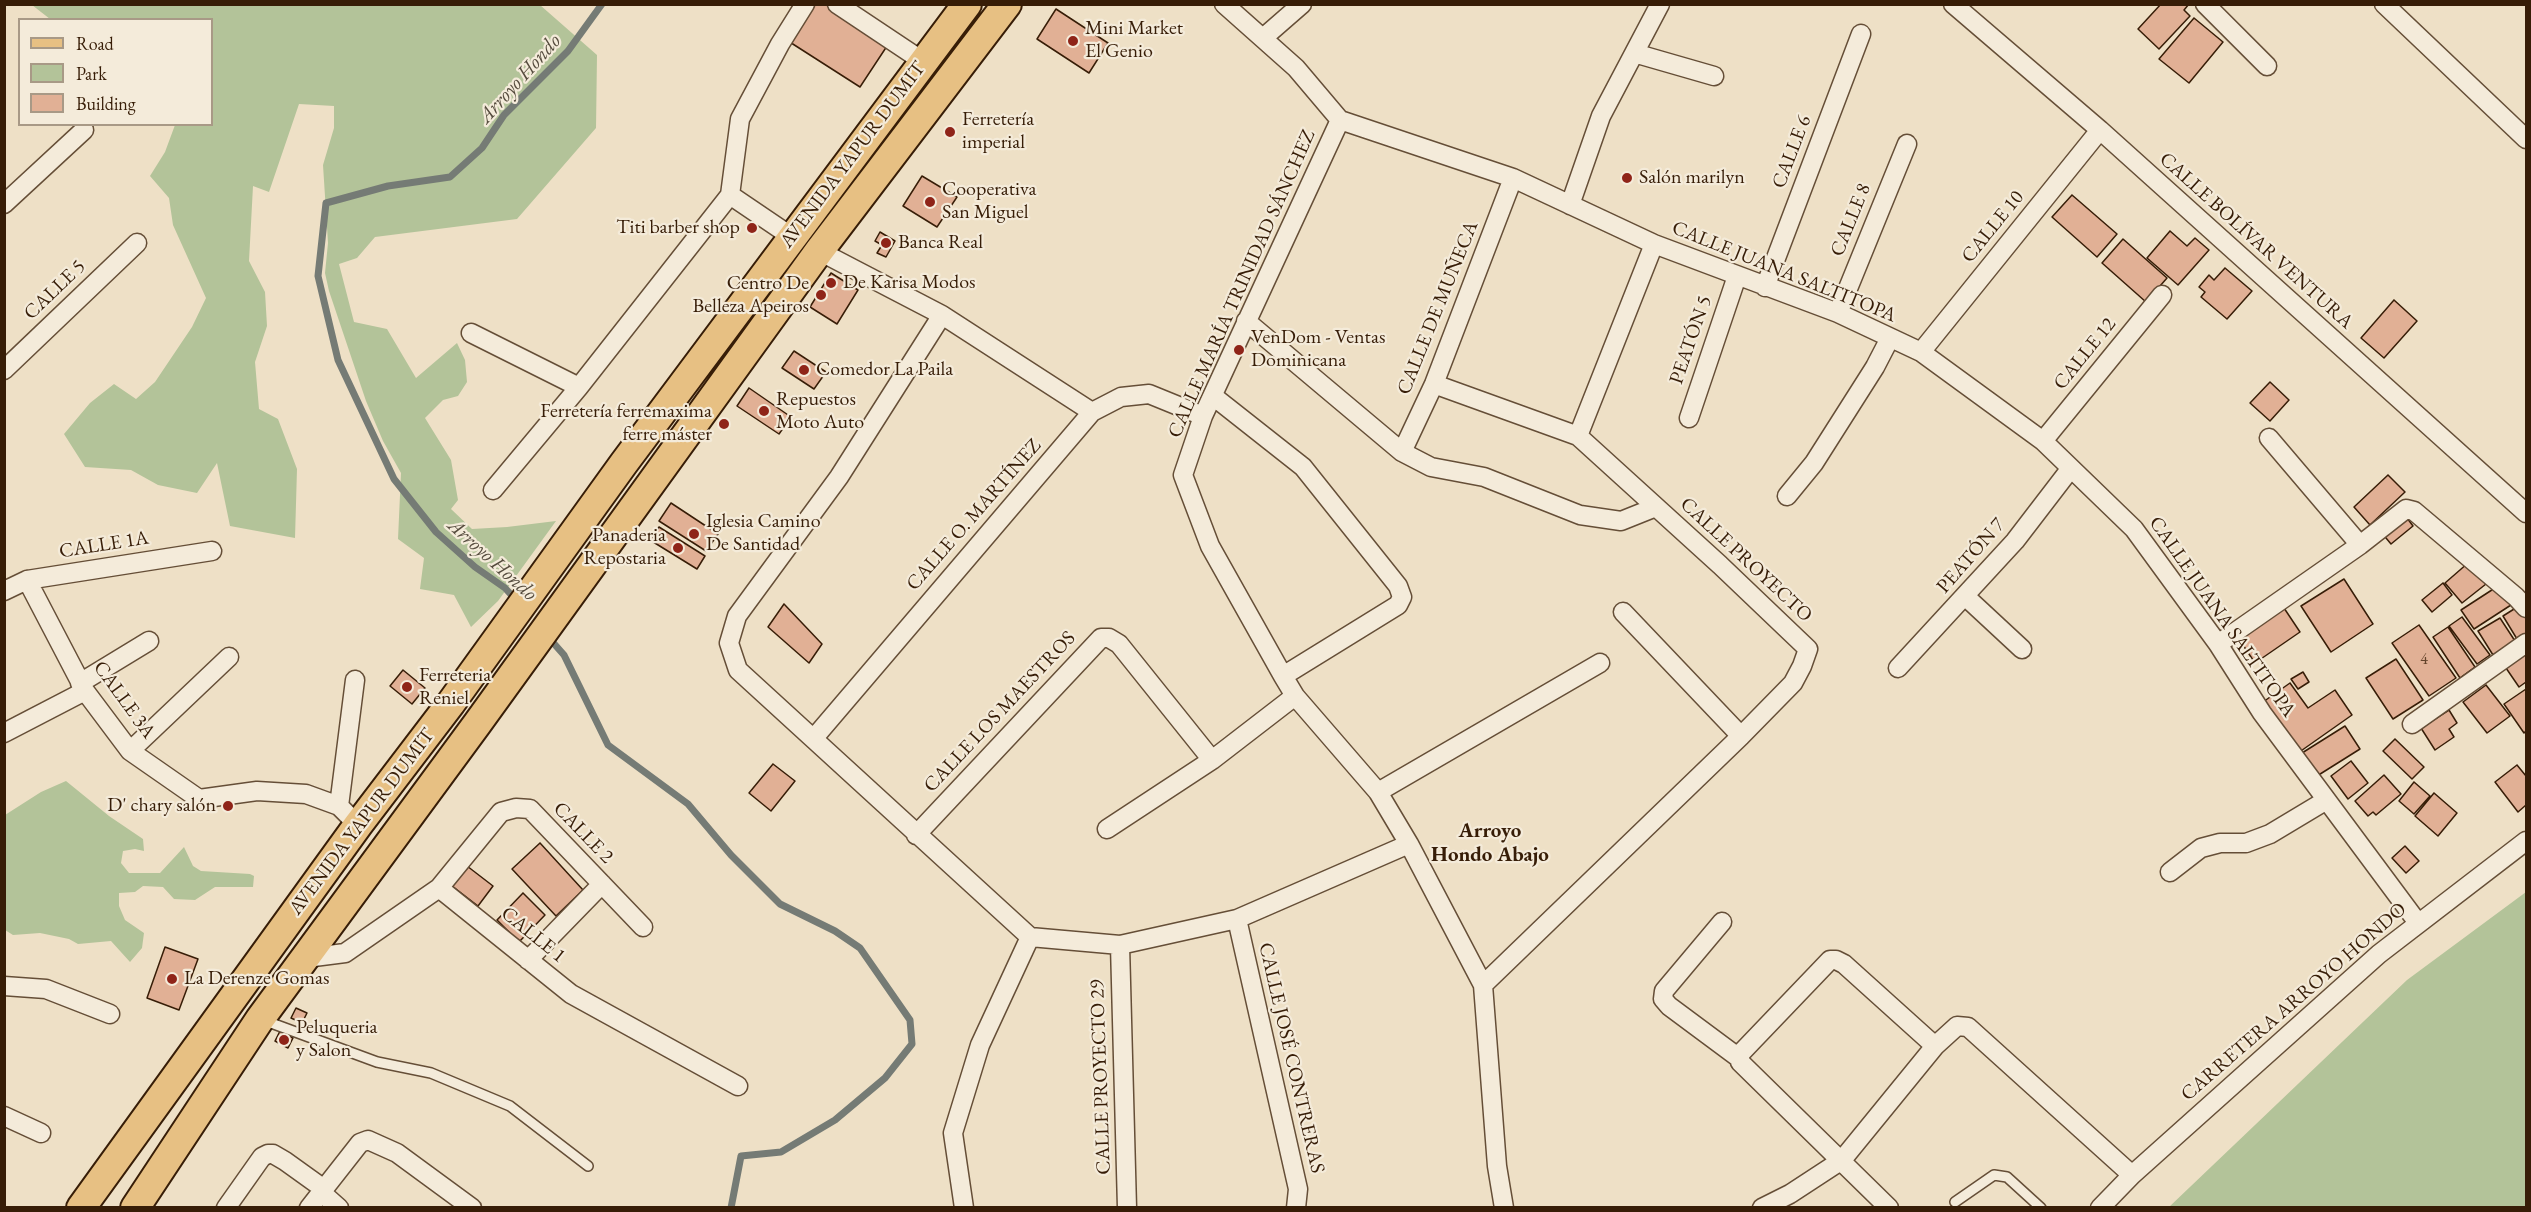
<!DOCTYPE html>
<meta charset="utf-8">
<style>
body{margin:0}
#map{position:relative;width:2531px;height:1212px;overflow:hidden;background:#eee0c6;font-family:"EB Garamond",serif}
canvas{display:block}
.frame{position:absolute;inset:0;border:6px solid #371d07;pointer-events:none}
.legend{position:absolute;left:18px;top:18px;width:195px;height:108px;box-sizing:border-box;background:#f4ebda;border:2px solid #a89986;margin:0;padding:8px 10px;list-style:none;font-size:18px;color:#371d07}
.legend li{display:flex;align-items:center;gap:12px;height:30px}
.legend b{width:30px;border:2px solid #a89986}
</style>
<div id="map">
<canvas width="2531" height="1212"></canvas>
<div class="frame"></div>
<ul class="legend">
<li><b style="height:8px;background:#e7c083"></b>Road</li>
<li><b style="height:16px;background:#b3c399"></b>Park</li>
<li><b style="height:16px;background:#e1b095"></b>Building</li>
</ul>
</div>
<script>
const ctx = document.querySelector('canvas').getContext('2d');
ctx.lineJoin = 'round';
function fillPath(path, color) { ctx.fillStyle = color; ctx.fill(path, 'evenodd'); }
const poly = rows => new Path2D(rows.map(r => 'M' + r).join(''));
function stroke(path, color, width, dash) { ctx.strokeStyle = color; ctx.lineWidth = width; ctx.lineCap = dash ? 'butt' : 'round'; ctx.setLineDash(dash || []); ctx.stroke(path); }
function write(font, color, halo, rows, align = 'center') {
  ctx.font = font + ' "EB Garamond",serif'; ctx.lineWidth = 4.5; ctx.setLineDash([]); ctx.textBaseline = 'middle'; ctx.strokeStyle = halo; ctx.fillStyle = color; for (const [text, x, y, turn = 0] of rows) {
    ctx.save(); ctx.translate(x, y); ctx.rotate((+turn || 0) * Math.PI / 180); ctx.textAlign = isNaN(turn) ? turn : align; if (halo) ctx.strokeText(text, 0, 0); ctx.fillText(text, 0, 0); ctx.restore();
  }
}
fillPath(poly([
 [32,5,540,5,597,55,596,128,517,219,375,237,357,258,339,264,354,322,387,329,416,378,457,343,465,360,467,382,458,396,443,400,425,418,451,460,458,500,451,509,472,529,507,527,556,521,498,601,471,627,454,595,420,589,424,558,398,539,401,473,383,441,366,401,329,291,325,273,328,243,323,165,334,128,334,106,299,104,269,192,253,186,249,261,265,292,267,326,255,362,259,409,278,419,297,469,295,538,230,526,217,463,197,493,158,485,131,470,85,467,64,434,90,403,114,384,136,399,155,382,192,327,206,298,173,225,169,198,150,176,165,152,175,125,212,124,212,20,50,19],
 [66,781,109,816,143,839,144,851,135,849,123,851,121,863,129,873,160,873,184,847,193,866,201,871,250,874,254,876,253,887,215,887,195,900,174,899,163,887,143,886,135,892,119,893,119,906,125,920,144,933,142,948,130,962,111,941,78,944,69,939,40,933,13,935,5,930,5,815,41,792],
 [2526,892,2526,1207,2169,1207,2407,980]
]), '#b3c399');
stroke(poly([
 [516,600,505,588,475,567,436,532,394,479,338,360,318,276,326,203,388,186,450,177,482,148,504,115,568,51,602,4],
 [549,638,564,655,608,745,688,804,731,855,780,904,835,931,860,948,910,1020,912,1044,885,1078,835,1120,781,1152,741,1156,731,1208]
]), '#757b75', 7);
const building = poly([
 [808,4,829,4,889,43,860,87,785,39,808,4],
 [2161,4,2189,4,2184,10,2190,16,2159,49,2138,29,2161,4],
 [1056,9,1108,43,1089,73,1037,39,1056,9],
 [2194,18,2223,42,2189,83,2159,59,2194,18],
 [922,176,957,197,937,227,903,206,922,176],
 [2072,195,2117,234,2097,257,2052,217,2072,195],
 [2170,231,2187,246,2195,238,2209,250,2178,285,2147,258,2170,231],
 [880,232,895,241,886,257,877,253,882,245,875,241,880,232],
 [2123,239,2167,278,2146,302,2102,263,2123,239],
 [2225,268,2252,291,2227,319,2201,297,2205,292,2199,287,2209,275,2214,280,2225,268],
 [831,273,858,290,837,324,810,307,831,273],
 [2394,300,2417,321,2384,358,2361,338,2394,300],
 [794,351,826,372,814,389,782,368,794,351],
 [2270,382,2289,400,2270,421,2250,403,2270,382],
 [749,388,791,417,779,434,737,406,749,388],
 [2388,475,2405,492,2370,525,2354,507,2388,475],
 [671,503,718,534,706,551,659,521,671,503],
 [2404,514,2413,526,2391,544,2381,532,2404,514],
 [659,527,705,556,697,569,650,540,659,527],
 [2468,563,2486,584,2462,603,2445,583,2468,563],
 [2344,579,2373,624,2331,652,2301,606,2344,579],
 [2443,583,2452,595,2432,612,2422,600,2443,583],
 [2498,586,2511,605,2474,629,2461,610,2498,586],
 [784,604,822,644,809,663,768,627,784,604],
 [2522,604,2526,611,2526,633,2517,639,2503,616,2522,604],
 [2282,605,2300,632,2255,663,2237,636,2282,605],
 [2462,617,2490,655,2477,664,2449,626,2462,617],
 [2500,618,2515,641,2493,655,2478,631,2500,618],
 [2419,625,2456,678,2429,696,2392,643,2419,625],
 [2448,627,2475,667,2460,678,2433,637,2448,627],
 [2526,654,2526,682,2519,687,2506,668,2526,654],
 [2396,659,2423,700,2393,719,2366,678,2396,659],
 [403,670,425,688,412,704,390,686,403,670],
 [2303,672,2309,682,2298,689,2291,679,2303,672],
 [2290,683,2308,708,2335,690,2352,715,2298,753,2263,702,2290,683],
 [2486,685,2510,716,2487,733,2463,702,2486,685],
 [2526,689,2526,731,2524,733,2504,704,2526,689],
 [2449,710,2457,723,2449,729,2454,737,2435,750,2421,728,2449,710],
 [2345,726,2360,749,2317,776,2302,753,2345,726],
 [2395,739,2424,767,2412,779,2383,751,2395,739],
 [2351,761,2368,783,2348,799,2331,776,2351,761],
 [773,764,795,781,771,811,749,793,773,764],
 [2517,765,2526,776,2526,805,2518,812,2495,782,2517,765],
 [2384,775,2401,794,2376,815,2373,812,2368,816,2355,801,2384,775],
 [2414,782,2430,796,2414,814,2399,801,2414,782],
 [2434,793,2457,813,2438,836,2415,816,2434,793],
 [540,843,583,890,556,916,512,869,540,843],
 [2405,846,2419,861,2406,873,2392,858,2405,846],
 [467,866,493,886,478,906,452,886,467,866],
 [523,893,545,915,519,942,497,920,523,893],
 [165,947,198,959,179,1010,147,998,165,947],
 [296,1008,307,1013,302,1023,291,1018,296,1008],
 [280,1031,293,1038,288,1048,275,1041,280,1031]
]);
fillPath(building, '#e1b095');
stroke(building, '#371d07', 1.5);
const service = poly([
 [263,1020,377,1062,431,1073,510,1106,588,1166],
 [1955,1202,1994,1175,2007,1177,2041,1208]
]);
const minor = poly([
 [837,4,924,62],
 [1224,4,1296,68,1340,120,1513,178,1654,244,1838,313,1921,352,2043,441,2134,529,2218,644,2262,713,2418,923],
 [1953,4,2100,130,2526,513],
 [2205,4,2267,66],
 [2384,4,2526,139],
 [1263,38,1302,4],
 [1634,53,1714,76],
 [1340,120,1203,416,1183,475,1210,546,1283,676,1295,696,1378,792,1409,844,1483,985,1497,1166,1504,1208],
 [730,195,740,119,780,44,805,4],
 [4,204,84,130],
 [1570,205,1601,116,1660,4],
 [819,251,942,315,1092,412],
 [1765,287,1861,34],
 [1838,313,1907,144],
 [942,315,839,477,737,616,729,643,738,670,1030,937],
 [1246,321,1402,452,1431,467,1484,477,1580,515,1621,521,1656,507],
 [471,333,579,387],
 [1921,352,2100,130],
 [4,370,137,243],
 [1434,384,1578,436,1720,565,1808,649,1802,666,1793,683,1741,736,1483,985],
 [1213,396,1303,467,1398,586,1402,597,1398,605,1283,676],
 [1689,418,1737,276],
 [1578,436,1654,244],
 [2269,438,2360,545],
 [2043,441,2162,295],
 [1402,452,1434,384,1513,178],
 [493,490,579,387,730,195,792,237],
 [1787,496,1814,463,1875,367,1890,338],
 [27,580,85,691,130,751,199,799,257,791,306,794,339,806,358,825],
 [4,591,27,580,212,551],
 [1966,597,2022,649],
 [1623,612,1741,736],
 [2218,644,2360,545,2406,509,2414,511,2516,597,2526,608],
 [1898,668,2015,541,2071,468],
 [80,683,149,641],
 [2412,724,2526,643],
 [4,733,85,691],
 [814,738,1092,412,1121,397,1149,394,1203,416],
 [130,751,229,657],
 [1378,792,1600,663],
 [339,806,355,680],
 [1107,829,1212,760,1295,696],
 [916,835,1101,638,1109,638,1119,644,1212,760],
 [2170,872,2201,848,2220,843,2246,843,2270,834,2325,801],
 [439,888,501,812,516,808,530,809,643,927],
 [1237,919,1298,1189,1296,1208],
 [1722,922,1664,991,1663,999,1669,1006,1739,1058],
 [1030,937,1120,945,1237,919,1409,844],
 [1120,945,1127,1208],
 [306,958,345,953,439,888,571,994,738,1086],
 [528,960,602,884],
 [4,986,46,989,110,1014],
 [4,1116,41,1133],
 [321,1192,339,1208],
 [226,1208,262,1157,268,1154,273,1154,285,1161,324,1189],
 [309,1208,360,1143,368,1140,397,1153,472,1208],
 [964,1208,953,1133,980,1045,1030,937],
 [1762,1208,1790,1194,1842,1160,1935,1046,1957,1026,1968,1027,2132,1175],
 [1889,1208,1740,1062,1740,1054,1830,960,1836,960,1844,964,1935,1046],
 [2100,1208,2132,1175,2379,954,2526,841]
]);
const primary = poly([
 [81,1208,358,825,451,703,624,463,967,4],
 [135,1208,260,1019,477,724,819,251,1007,4]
]);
stroke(service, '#654e37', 12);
stroke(minor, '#654e37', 21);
stroke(primary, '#371d07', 32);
stroke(service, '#f4ebda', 9);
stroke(minor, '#f4ebda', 18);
stroke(primary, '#e7c083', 28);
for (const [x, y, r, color] of [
 [1073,41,6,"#8f2418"],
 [950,132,6,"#8f2418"],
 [1627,178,6,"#8f2418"],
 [930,202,6,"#8f2418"],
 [752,228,6,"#8f2418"],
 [886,243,6,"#8f2418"],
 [831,283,6,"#8f2418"],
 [821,295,6,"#8f2418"],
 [1239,350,6,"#8f2418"],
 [804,370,6,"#8f2418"],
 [764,411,6,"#8f2418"],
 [724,424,6,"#8f2418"],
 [694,534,6,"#8f2418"],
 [678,548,6,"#8f2418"],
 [407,687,6,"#8f2418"],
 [228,806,6,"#8f2418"],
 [172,979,6,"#8f2418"],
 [284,1040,6,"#8f2418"]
]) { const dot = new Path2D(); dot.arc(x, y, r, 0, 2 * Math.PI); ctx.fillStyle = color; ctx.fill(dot); stroke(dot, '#f4ebda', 2); }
write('16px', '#62422a', null, [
 ["4",2424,660]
]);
write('20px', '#371d07', '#f4ebda', [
 ["Mini Market",1085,29],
 ["El Genio",1085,52],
 ["Ferretería",962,120],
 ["imperial",962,143],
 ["Salón marilyn",1639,178],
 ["Cooperativa",942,190],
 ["San Miguel",942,213],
 ["Titi barber shop",740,228,"right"],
 ["Banca Real",898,243],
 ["De Karisa Modos",843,283],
 ["Centro De",809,284,"right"],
 ["Belleza Apeiros",809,307,"right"],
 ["VenDom - Ventas",1251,338],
 ["Dominicana",1251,361],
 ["Comedor La Paila",816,370],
 ["Repuestos",776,400],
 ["Moto Auto",776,423],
 ["Ferretería ferremaxima",712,412,"right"],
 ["ferre máster",712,435,"right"],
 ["Iglesia Camino",706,522],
 ["De Santidad",706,545],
 ["Panaderia",666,536,"right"],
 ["Repostaria",666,559,"right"],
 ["Ferreteria",419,676],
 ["Reniel",419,699],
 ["D' chary salón",216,806,"right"],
 ["La Derenze Gomas",184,979],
 ["Peluqueria",296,1028],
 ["y Salon",296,1051]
], 'left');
write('20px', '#371d07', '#f4ebda', [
 ["CALLE 6",1792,152,-69],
 ["AVENIDA YAPUR DUMIT",853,155,-53],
 ["CALLE 8",1851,220,-68],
 ["CALLE 10",1993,227,-51],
 ["CALLE BOLÍVAR VENTURA",2256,241,42],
 ["CALLE JUANA SALTITOPA",1784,272,22],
 ["CALLE MARÍA TRINIDAD SÁNCHEZ",1242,284,-66],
 ["CALLE 5",55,290,-44],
 ["CALLE DE MUÑECA",1438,308,-68],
 ["PEATÓN 5",1691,340,-71],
 ["CALLE 12",2085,354,-51],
 ["CALLE O. MARTÍNEZ",974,515,-49],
 ["CALLE 1A",104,545,-9],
 ["PEATÓN 7",1971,556,-49],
 ["CALLE PROYECTO",1746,560,43],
 ["CALLE JUANA SALTITOPA",2222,617,55],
 ["CALLE 3A",124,700,54],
 ["CALLE LOS MAESTROS",1000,712,-47],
 ["AVENIDA YAPUR DUMIT",362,822,-53],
 ["CALLE 2",583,833,46],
 ["CALLE 1",533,935,39],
 ["CARRETERA ARROYO HONDO",2294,1002,-41],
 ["CALLE JOSÉ CONTRERAS",1291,1058,77],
 ["CALLE PROYECTO 29",1101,1077,-92]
]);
write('italic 21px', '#564c3e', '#f4ebda', [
 ["Arroyo Hondo",520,79,-48],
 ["Arroyo Hondo",492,560,42]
]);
write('bold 21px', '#371d07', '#f4ebda', [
 ["Arroyo",1490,831],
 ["Hondo Abajo",1490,855]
]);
</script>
